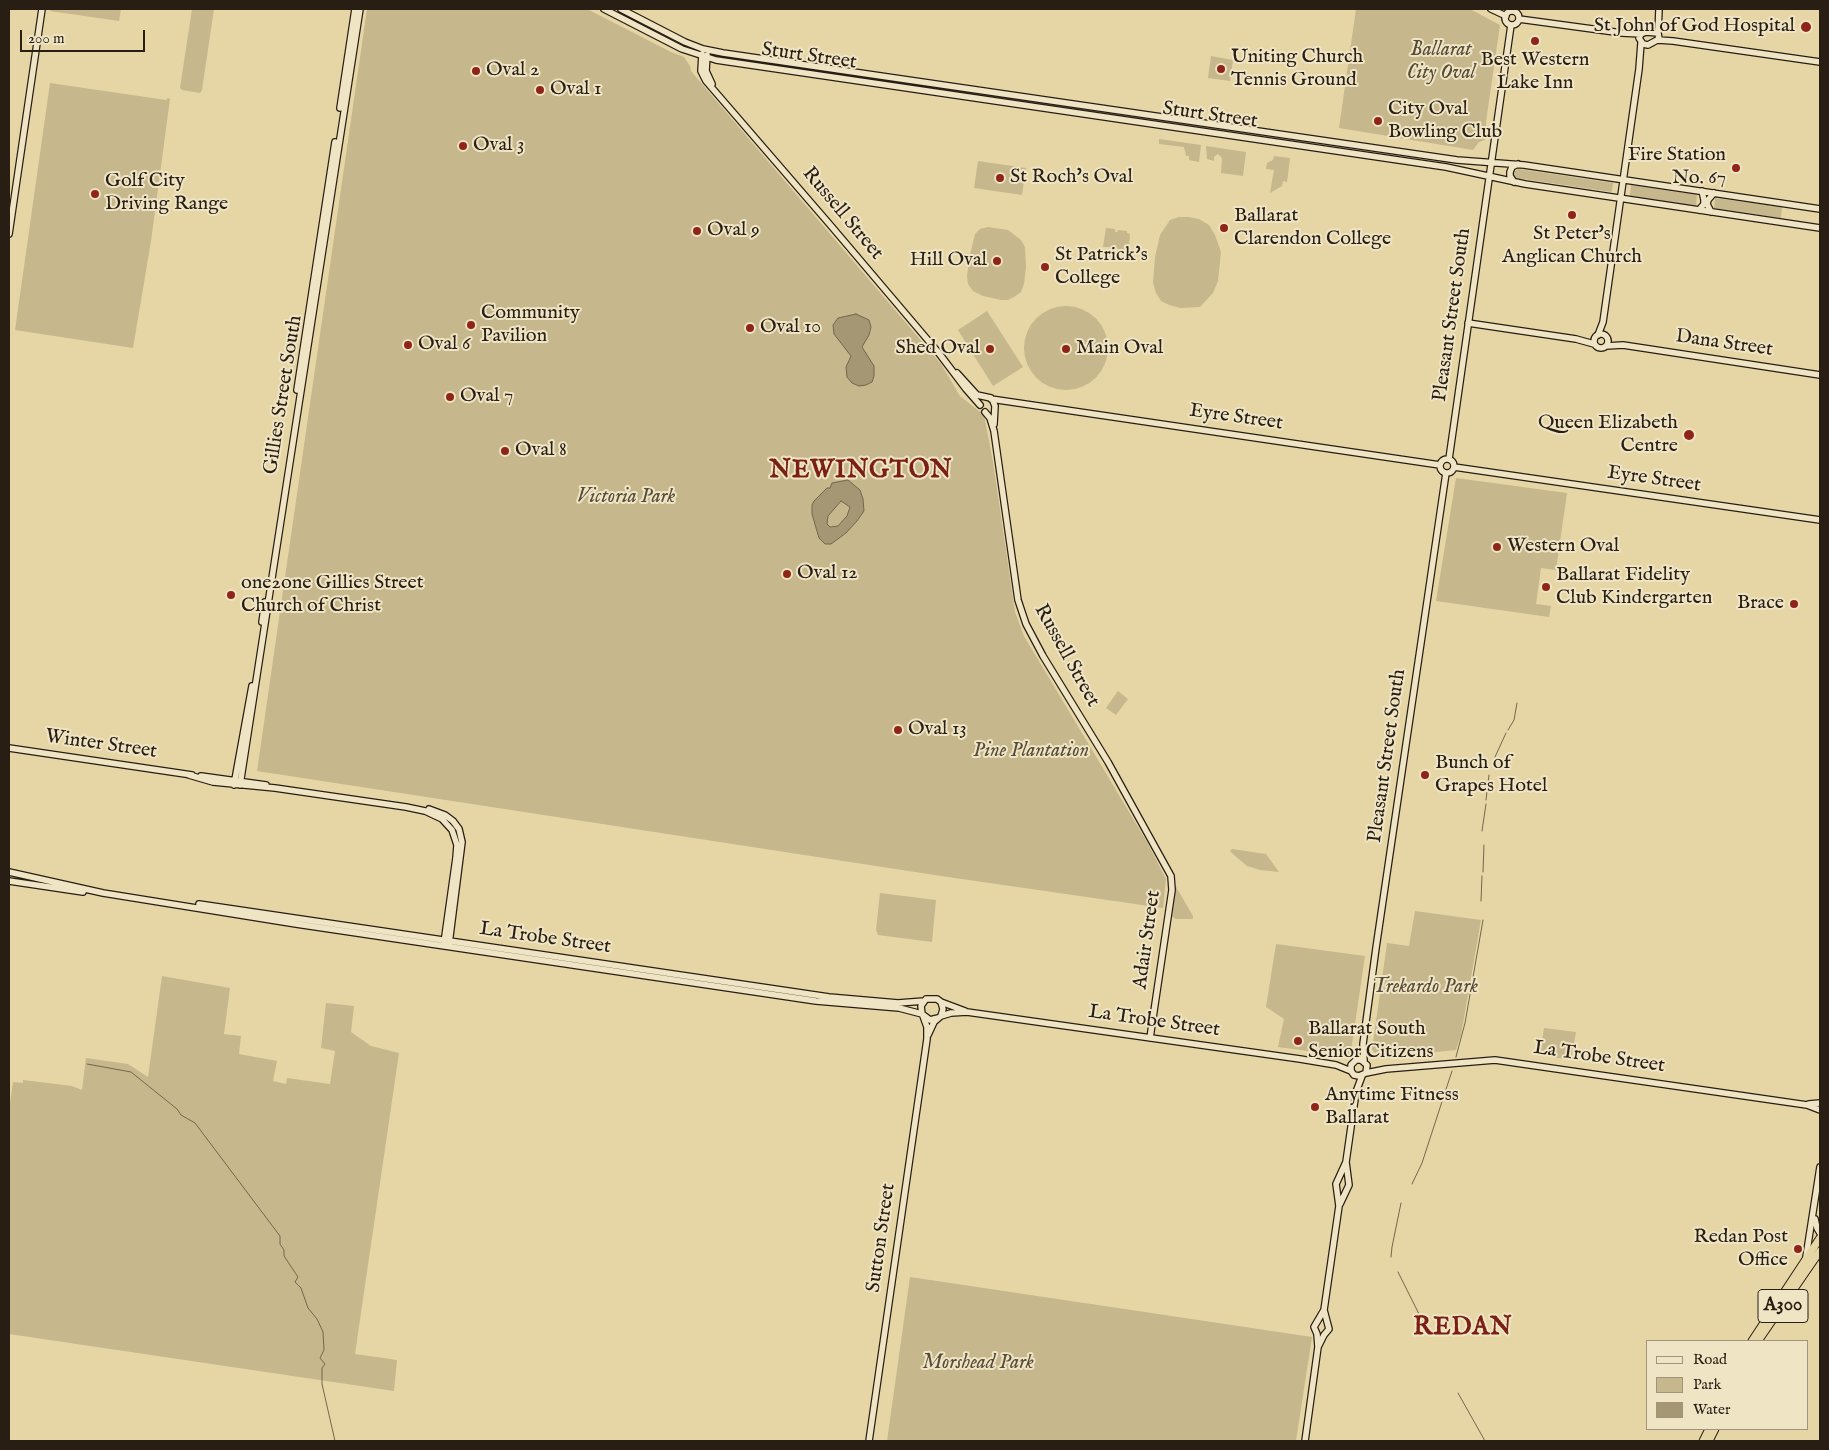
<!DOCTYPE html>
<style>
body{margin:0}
#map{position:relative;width:1829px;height:1450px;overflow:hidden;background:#e6d6a5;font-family:"IM FELL English",serif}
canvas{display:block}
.frame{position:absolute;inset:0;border:10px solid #281e14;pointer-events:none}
.legend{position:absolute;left:1646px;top:1340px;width:162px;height:90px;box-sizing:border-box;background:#efe4c4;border:1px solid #9f957e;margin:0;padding:6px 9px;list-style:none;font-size:15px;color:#281e14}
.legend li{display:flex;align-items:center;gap:10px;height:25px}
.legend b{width:25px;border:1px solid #9f957e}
.scale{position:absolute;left:20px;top:30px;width:125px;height:22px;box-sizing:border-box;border:2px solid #281e14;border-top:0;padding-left:6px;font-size:15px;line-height:18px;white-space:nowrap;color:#281e14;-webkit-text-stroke:4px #efe4c4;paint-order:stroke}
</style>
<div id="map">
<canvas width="1829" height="1450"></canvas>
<div class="frame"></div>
<ul class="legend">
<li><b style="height:6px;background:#efe4c4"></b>Road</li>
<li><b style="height:14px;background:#c6b78c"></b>Park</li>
<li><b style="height:14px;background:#a59774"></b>Water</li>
</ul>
<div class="scale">200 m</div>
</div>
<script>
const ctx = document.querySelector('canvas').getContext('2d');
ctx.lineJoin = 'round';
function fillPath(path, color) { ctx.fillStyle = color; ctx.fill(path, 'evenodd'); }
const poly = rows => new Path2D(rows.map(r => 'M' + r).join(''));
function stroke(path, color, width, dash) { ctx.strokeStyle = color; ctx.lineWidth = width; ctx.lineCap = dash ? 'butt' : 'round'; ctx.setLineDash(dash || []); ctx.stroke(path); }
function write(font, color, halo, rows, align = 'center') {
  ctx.font = font + ' "IM FELL English",serif'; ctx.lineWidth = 4; ctx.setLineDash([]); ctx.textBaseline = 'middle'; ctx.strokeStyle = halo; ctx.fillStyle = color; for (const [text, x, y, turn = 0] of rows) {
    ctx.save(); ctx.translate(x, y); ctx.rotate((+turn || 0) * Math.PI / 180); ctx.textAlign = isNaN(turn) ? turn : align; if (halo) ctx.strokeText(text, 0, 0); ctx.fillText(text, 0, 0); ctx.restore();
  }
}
fillPath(poly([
 [51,9,121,9,119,21,50,11],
 [192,9,214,9,202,90,200,93,182,90,180,88],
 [367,9,587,9,671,52,684,57,690,66,691,71,941,364,960,396,984,415,993,462,1015,612,1024,636,1147,842,1166,879,1163,908,941,876,257,771],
 [1356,9,1470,9,1500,25,1486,122,1485,140,1479,142,1473,150,1339,128],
 [1211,56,1233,60,1230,81,1208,78],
 [50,83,166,100,168,98,170,99,151,241,133,348,15,330],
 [1159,139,1201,145,1199,162,1189,160,1189,156,1186,156,1184,147,1159,144],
 [1206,146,1246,152,1243,176,1221,173,1222,158,1218,154,1214,157,1214,161,1207,159],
 [1274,156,1290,158,1287,182,1283,181,1282,186,1270,193,1274,170,1266,169,1267,163,1273,160],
 [978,161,1026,168,1022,195,974,188],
 [1519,169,1613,183,1612,191,1611,192,1517,178,1514,177,1513,172],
 [1631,185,1697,195,1696,206,1630,196],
 [1715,198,1782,207,1781,218,1714,208],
 [1179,217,1189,217,1199,219,1209,225,1215,235,1221,252,1218,281,1213,293,1200,307,1180,308,1169,305,1161,301,1156,293,1153,283,1155,257,1160,235,1170,220],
 [988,227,1008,230,1021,240,1025,247,1026,267,1024,284,1021,292,1014,297,1008,300,1001,300,983,296,973,291,968,284,967,276,970,255,975,234,980,229],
 [1106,228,1115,229,1115,232,1117,232,1118,230,1127,231,1127,233,1130,234,1129,249,1125,248,1124,250,1115,248,1115,247,1103,247],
 '1024 348a42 42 0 1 1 84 0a42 42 0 1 1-84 0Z',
 [987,311,1023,367,993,386,958,330],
 [1456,478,1567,493,1556,570,1541,568,1536,604,1551,606,1549,617,1436,601],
 [1118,691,1128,699,1116,715,1106,708],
 [1232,849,1266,854,1279,872,1260,870,1247,866,1234,855,1230,851],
 [1175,885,1193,916,1193,919,1176,919,1172,917],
 [880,893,936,900,932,942,878,935,876,930],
 [1415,911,1481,920,1461,1035,1456,1050,1380,1058,1372,1050,1387,943,1409,946],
 [1276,944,1365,956,1351,1051,1346,1056,1278,1047,1284,1019,1266,1007],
 [162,976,230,988,224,1034,241,1036,239,1054,277,1061,273,1081,286,1084,287,1078,330,1084,335,1051,321,1048,326,1003,354,1006,351,1032,371,1046,399,1053,355,1354,397,1360,394,1391,9,1334,9,1110,13,1082,23,1083,23,1080,72,1086,82,1090,86,1058,128,1064,148,1077],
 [1544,1028,1576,1032,1571,1060,1540,1055],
 [910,1277,1312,1337,1296,1441,887,1441]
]), '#c6b78c');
const water = poly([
 [856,314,869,320,871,327,869,335,862,347,874,366,874,376,872,382,866,385,859,386,852,383,847,377,846,367,851,356,834,334,833,325,838,318,856,314],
 [848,480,860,490,863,499,864,511,857,521,846,533,831,544,825,544,819,538,812,514,812,505,814,501,827,488,830,488,832,483,848,480],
 [841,501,850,507,847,516,838,526,830,527,827,524,828,516,841,501]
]);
fillPath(water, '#a59774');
stroke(water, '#73674e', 1);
stroke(poly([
 [1508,730,1514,720,1517,703],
 [1495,757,1506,733],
 [1486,800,1489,775],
 [1482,831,1486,804],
 [1483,872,1484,845],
 [1481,901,1482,876],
 [1456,1057,1465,1023,1483,920],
 [87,1064,131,1072,177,1109,181,1115,195,1123,280,1236,280,1244,284,1250,284,1256,298,1277,295,1282,301,1288,308,1308,317,1319,323,1332,324,1350,320,1358,325,1364,322,1368,322,1384,335,1441],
 [1412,1184,1422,1163,1452,1071],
 [1391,1257,1392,1247,1401,1203],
 [1398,1272,1428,1332],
 [1458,1393,1485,1441]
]), '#73674e', 1);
const secondary = poly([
 [604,9,682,49,716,60,1446,167,1525,184,1820,228],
 [621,9,685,42,703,49,723,53,1457,160,1524,165,1820,209],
 [1491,9,1506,16],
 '1505 18a7 7 0 1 1 14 0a7 7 0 1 1-14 0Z',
 [1519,19,1622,33,1641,34],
 [1646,32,1658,33,1659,39,1648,45,1643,44,1639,38,1641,34,1646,32],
 [1658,33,1659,9],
 [1658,40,1673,41,1820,62],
 [702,54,701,71,706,81,832,227,938,352,966,389,980,405],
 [707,55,706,71,712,84],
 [340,108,355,9],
 [1514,182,1510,176,1510,172,1512,167,1518,164],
 [1699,210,1704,204,1704,200,1702,191],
 [1711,212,1707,204,1708,200,1714,193],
 [9,234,42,9],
 [1468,323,1576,339,1594,344],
 '1594 341a7 7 0 1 1 14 0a7 7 0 1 1-14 0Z',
 [1598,335,1603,322,1639,69,1641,43],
 [1606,346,1623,345,1820,375],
 [957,373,977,395,991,398,993,401,995,406,994,424],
 [297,390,335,142],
 [991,399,1440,465],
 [985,412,990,418,994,431,1018,600,1026,624,1043,656,1108,762,1171,876,1172,890,1150,1038],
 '1440 466a7 7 0 1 1 14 0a7 7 0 1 1-14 0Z',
 [1449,459,1511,25],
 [1454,467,1820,520],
 [262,622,265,602],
 [9,748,192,775],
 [189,775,213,782,275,788,406,807,425,811,442,819,452,830,457,845,456,858,444,943],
 [201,776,266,785],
 [234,785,252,686],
 [240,785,360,9],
 [429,809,445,815,453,821,459,829,462,842,449,944],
 [9,872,103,893,296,924,816,1001,899,1008,922,1014],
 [9,881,83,892],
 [199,904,829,997,898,1003,924,1001],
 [941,1002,965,1011],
 [941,1016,951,1013,967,1012,1300,1059,1336,1065,1351,1071,1354,1075,1359,1076,1366,1073,1367,1065,1361,1060,1356,1060,1351,1065,1351,1071],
 [928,1035,934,1022,941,1016,943,1009,941,1002,937,999,926,999,921,1006,922,1014,930,1020,938,1018],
 [1364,1061,1363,1044,1376,948,1446,473],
 [1366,1073,1386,1069,1495,1060,1807,1105,1820,1110],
 [1809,1104,1820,1103],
 [1340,1204,1349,1185,1346,1162,1356,1092,1362,1076],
 [1815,1219,1817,1228,1820,1233],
 [1806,1257,1820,1167],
 [1318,1347,1324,1335,1329,1329,1324,1310,1339,1206,1336,1184,1346,1162],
 [869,1441,927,1039,927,1027,923,1016],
 [1305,1441,1318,1347,1317,1334,1314,1327,1324,1310]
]);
const highway = poly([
 [1752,1341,1820,1238],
 [1758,1341,1820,1251],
 [1703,1441,1709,1429],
 [1709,1441,1715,1429]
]);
stroke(secondary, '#281e14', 8);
stroke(highway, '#281e14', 9);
stroke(secondary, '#efe4c4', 5.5);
stroke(highway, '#e6d6a5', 7);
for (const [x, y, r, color] of [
 [1806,27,6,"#8f2418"],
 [1535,41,5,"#8f2418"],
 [1221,69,5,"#8f2418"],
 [476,71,5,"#8f2418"],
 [540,90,5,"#8f2418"],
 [1378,121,5,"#8f2418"],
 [463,146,5,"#8f2418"],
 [1736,168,5,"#8f2418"],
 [1000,178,5,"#8f2418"],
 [95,194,5,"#8f2418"],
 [1572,215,5,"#8f2418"],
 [1224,228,5,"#8f2418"],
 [697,231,5,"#8f2418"],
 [997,261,5,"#8f2418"],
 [1045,267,5,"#8f2418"],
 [471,325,5,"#8f2418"],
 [750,328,5,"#8f2418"],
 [408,345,5,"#8f2418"],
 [990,349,5,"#8f2418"],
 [1066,349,5,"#8f2418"],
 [450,397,5,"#8f2418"],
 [1689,435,6,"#8f2418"],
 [505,451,5,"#8f2418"],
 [1497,547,5,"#8f2418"],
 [787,574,5,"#8f2418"],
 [1546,587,5,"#8f2418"],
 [231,595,5,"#8f2418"],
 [1794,604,5,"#8f2418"],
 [898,730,5,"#8f2418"],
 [1425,775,5,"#8f2418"],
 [1298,1041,5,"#8f2418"],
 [1315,1107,5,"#8f2418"],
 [1798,1249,5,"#8f2418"]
]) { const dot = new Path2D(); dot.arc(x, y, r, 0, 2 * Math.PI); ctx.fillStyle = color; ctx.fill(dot); stroke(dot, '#efe4c4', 2); }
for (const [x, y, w] of [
 [1783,1306,50]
]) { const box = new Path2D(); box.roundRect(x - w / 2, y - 16.5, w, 33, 4); ctx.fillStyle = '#efe4c4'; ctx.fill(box); stroke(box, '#281e14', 1); }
write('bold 19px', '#281e14', null, [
 ["A300",1783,1306]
]);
write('20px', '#281e14', '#efe4c4', [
 ["St John of God Hospital",1795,27,"right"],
 ["Uniting Church",1231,58],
 ["Tennis Ground",1231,81],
 ["Best Western",1535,61,"center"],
 ["Lake Inn",1535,84,"center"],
 ["Oval 2",486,71],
 ["Oval 1",550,90],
 ["City Oval",1388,110],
 ["Bowling Club",1388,133],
 ["Oval 3",473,146],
 ["Fire Station",1726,156,"right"],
 ["No. 67",1726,179,"right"],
 ["St Roch's Oval",1010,178],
 ["Golf City",105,182],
 ["Driving Range",105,205],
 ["Ballarat",1234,217],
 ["Clarendon College",1234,240],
 ["Oval 9",707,231],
 ["St Peter's",1572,235,"center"],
 ["Anglican Church",1572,258,"center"],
 ["St Patrick's",1055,256],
 ["College",1055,279],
 ["Hill Oval",987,261,"right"],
 ["Community",481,314],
 ["Pavilion",481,337],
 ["Oval 10",760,328],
 ["Oval 6",418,345],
 ["Shed Oval",980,349,"right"],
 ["Main Oval",1076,349],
 ["Oval 7",460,397],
 ["Queen Elizabeth",1678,424,"right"],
 ["Centre",1678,447,"right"],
 ["Oval 8",515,451],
 ["Western Oval",1507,547],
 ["Oval 12",797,574],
 ["Ballarat Fidelity",1556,576],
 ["Club Kindergarten",1556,599],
 ["one2one Gillies Street",241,584],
 ["Church of Christ",241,607],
 ["Brace",1784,604,"right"],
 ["Oval 13",908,730],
 ["Bunch of",1435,764],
 ["Grapes Hotel",1435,787],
 ["Ballarat South",1308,1030],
 ["Senior Citizens",1308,1053],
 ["Anytime Fitness",1325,1096],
 ["Ballarat",1325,1119],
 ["Redan Post",1788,1238,"right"],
 ["Office",1788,1261,"right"]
], 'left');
write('italic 20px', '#574c38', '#efe4c4', [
 ["Ballarat",1441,51],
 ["City Oval",1441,74],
 ["Victoria Park",626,498],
 ["Pine Plantation",1031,752],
 ["Trekardo Park",1425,988],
 ["Morshead Park",978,1364]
]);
write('20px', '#281e14', '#efe4c4', [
 ["Sturt Street",809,57,8],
 ["Sturt Street",1210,116,8],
 ["Russell Street",842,214,50],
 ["Pleasant Street South",1453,315,-82],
 ["Dana Street",1724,344,8],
 ["Gillies Street South",284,395,-81],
 ["Eyre Street",1236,418,8],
 ["Eyre Street",1654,480,8],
 ["Russell Street",1066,656,61],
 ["Winter Street",101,745,8],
 ["Pleasant Street South",1388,756,-82],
 ["La Trobe Street",545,939,8],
 ["Adair Street",1148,940,-82],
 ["La Trobe Street",1154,1022,8],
 ["La Trobe Street",1599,1058,8],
 ["Sutton Street",882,1238,-82]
]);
ctx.letterSpacing = '1px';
write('bold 25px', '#7a1f14', '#efe4c4', [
 ["NEWINGTON",861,472],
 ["REDAN",1463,1329]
]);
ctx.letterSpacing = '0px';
</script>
